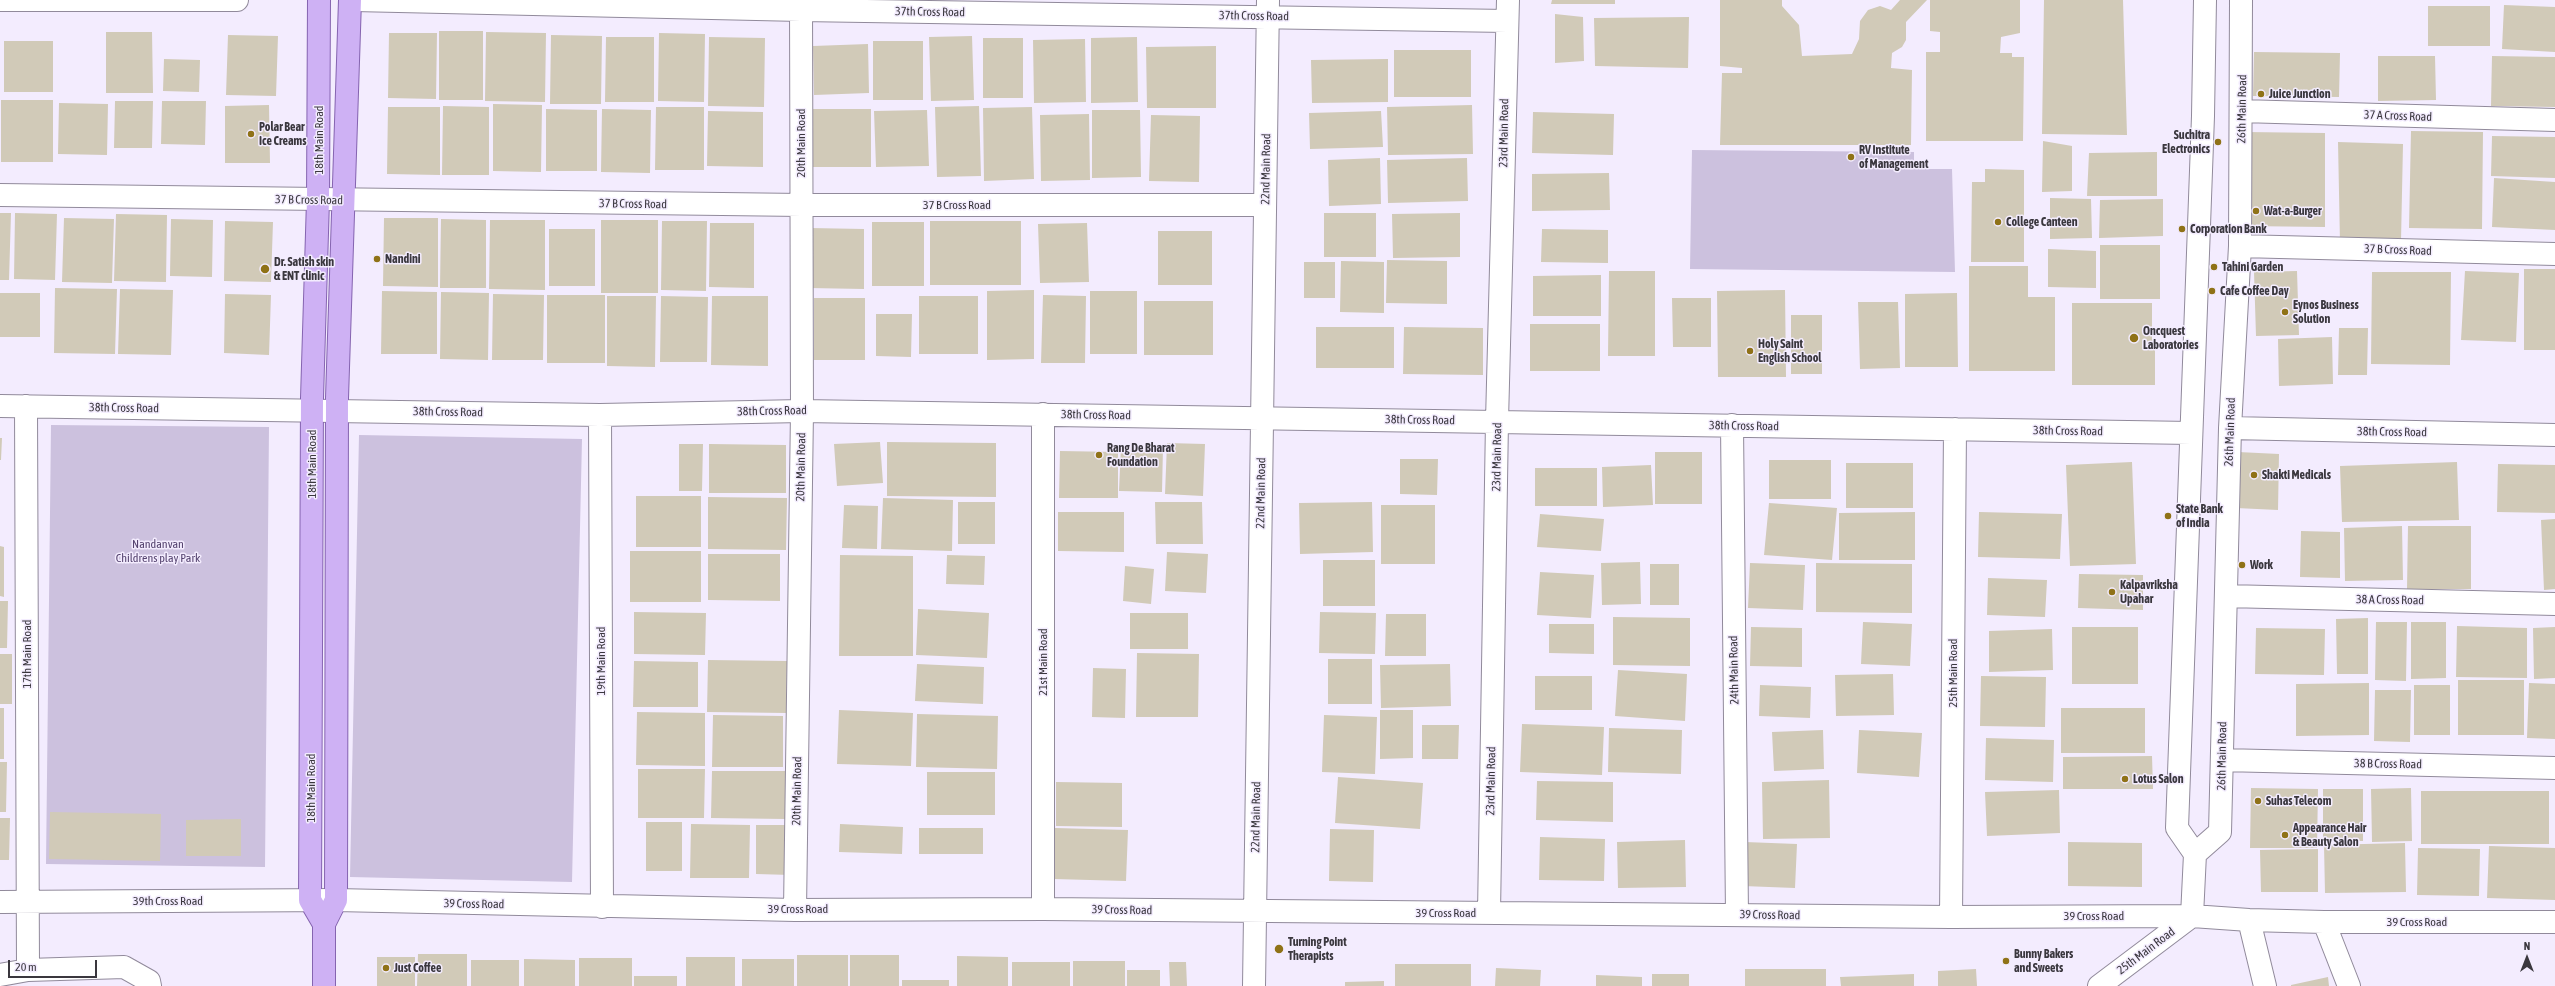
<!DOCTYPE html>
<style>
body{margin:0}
#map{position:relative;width:2555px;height:986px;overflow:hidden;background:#f3ecfe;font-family:"Asap Condensed",sans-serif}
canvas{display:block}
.north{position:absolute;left:2507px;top:938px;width:40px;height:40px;-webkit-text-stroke:3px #f3ecfe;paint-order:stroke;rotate:0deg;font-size:11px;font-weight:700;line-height:16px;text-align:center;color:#3a373e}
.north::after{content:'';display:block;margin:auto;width:14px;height:18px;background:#3a373e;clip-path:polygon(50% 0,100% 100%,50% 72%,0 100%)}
.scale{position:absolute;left:8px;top:960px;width:89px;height:18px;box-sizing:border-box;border:2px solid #3a373e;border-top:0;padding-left:5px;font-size:12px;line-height:14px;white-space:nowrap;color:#3a373e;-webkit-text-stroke:3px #f3ecfe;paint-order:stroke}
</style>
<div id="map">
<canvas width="2555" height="986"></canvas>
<div class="north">N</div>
<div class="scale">20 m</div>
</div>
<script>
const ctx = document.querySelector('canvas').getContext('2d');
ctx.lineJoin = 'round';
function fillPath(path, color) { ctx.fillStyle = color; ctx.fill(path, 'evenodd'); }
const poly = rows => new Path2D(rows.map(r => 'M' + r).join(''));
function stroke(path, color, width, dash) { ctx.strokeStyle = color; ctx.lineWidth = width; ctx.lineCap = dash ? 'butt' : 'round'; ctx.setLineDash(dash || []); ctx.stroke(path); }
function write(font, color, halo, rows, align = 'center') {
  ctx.font = font + ' "Asap Condensed",sans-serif'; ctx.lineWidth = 3; ctx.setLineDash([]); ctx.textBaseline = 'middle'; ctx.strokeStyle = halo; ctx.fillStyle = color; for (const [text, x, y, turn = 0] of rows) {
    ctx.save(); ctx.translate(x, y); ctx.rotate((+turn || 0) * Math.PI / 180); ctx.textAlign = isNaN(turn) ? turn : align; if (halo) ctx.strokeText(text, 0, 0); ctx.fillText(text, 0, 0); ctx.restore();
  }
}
fillPath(poly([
 [1692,150,1914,152,1914,169,1952,169,1955,272,1690,269],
 [51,425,269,427,265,867,46,864],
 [359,435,582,439,572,882,350,877]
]), '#ccc1de');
fillPath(poly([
 [1552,0,1615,0,1615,4,1551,4],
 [1720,0,1782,0,1782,6,1799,25,1802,56,1852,54,1859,39,1860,21,1868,10,1880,6,1891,10,1900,0,1927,0,1906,22,1906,40,1902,47,1892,53,1891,68,1912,70,1911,145,1720,145,1722,73,1742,73,1742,68,1720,66],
 [1930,0,2020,0,2020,33,2001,37,2000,53,2012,53,2012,57,2024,57,2023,141,1926,141,1926,52,1940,52,1940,32,1930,31],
 [2044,0,2123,0,2127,135,2042,134],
 [2504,5,2555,7,2555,52,2502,49],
 [2428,6,2490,6,2490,46,2428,46],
 [1555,14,1583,17,1584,61,1555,63],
 [1689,17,1688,68,1595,66,1594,18],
 [439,31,483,31,483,100,439,100],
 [106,32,152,32,153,93,106,93],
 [486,32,546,33,545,102,485,101],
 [389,33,437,33,436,99,388,98],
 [659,33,705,34,704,102,658,101],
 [228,35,278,36,276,96,226,95],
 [551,35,602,36,601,104,550,104],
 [972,36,974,100,931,101,929,37],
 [606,37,654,37,654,102,605,102],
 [709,37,765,38,764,107,708,106],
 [1137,37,1138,102,1091,103,1091,38],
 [983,38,1023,38,1023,98,983,98],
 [1085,39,1086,102,1034,103,1033,40],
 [4,41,53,41,53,92,4,92],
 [873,41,923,41,923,100,873,100],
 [868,44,869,93,814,95,813,46],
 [1216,46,1216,108,1147,108,1146,47],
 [1394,50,1471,50,1471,97,1394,97],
 [2254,52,2340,53,2339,97,2253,96],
 [2378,56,2435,56,2436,100,2378,101],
 [2492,56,2555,57,2555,107,2491,106],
 [164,59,200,60,199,92,163,91],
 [1388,59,1388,102,1312,103,1311,60],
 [1,100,53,100,53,162,1,162],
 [115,101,153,101,152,148,114,148],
 [162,101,206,101,205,145,161,144],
 [59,103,108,104,107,155,58,154],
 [493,104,542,105,541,172,493,171],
 [269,105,270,163,225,163,225,106],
 [1472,105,1473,154,1388,155,1387,107],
 [443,106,489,107,489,175,442,175],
 [979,106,981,176,937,177,935,107],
 [388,107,440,107,440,175,387,174],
 [656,107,704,107,704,170,655,170],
 [1032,107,1034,179,984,181,983,108],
 [546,109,597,110,597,171,546,171],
 [602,109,651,110,650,173,601,172],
 [810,109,871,109,871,167,810,167],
 [927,110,929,166,876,167,874,111],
 [1092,110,1140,110,1141,177,1092,178],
 [708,111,763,112,763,167,707,166],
 [1381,111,1383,147,1310,149,1309,113],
 [1533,112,1614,114,1613,155,1532,153],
 [1089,114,1090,180,1041,181,1040,115],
 [1151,115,1200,116,1199,182,1149,181],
 [2411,131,2483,132,2482,229,2409,228],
 [2246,132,2325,133,2325,227,2246,226],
 [2492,136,2555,137,2555,178,2491,176],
 [2043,141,2072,146,2072,191,2042,192],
 [2338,142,2403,144,2401,241,2340,243],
 [2157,152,2157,196,2087,196,2089,153],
 [1380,158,1381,204,1329,206,1328,160],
 [1467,158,1468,201,1388,203,1387,160],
 [1985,169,2024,170,2024,262,1971,262,1972,182,1985,182],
 [1609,173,1610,210,1532,211,1532,174],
 [2494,178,2555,182,2555,230,2492,227],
 [2050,198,2091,199,2092,238,2050,239],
 [2163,199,2163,236,2099,238,2100,200],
 [0,213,11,213,9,280,0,280],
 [15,213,57,214,55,280,14,279],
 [1324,213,1376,213,1376,257,1324,257],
 [1460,213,1460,257,1393,258,1392,214],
 [116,214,167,215,166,282,114,281],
 [64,218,114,219,112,283,62,282],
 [384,218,438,218,438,287,383,286],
 [171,219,213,220,212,277,170,276],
 [441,219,486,220,486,288,440,288],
 [490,220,545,220,545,290,489,289],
 [601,220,658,220,658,293,601,293],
 [225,221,273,222,271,282,224,281],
 [662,221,707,221,706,291,661,290],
 [930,221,1021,221,1021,285,930,285],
 [872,222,924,222,924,286,872,286],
 [710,223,754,223,754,288,709,287],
 [1087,223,1089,282,1040,283,1038,224],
 [810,228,864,229,864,289,809,288],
 [549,229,595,229,595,286,549,286],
 [1542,229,1608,230,1608,263,1541,262],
 [1158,231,1212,231,1212,285,1158,285],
 [2100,245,2160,245,2160,299,2100,299],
 [2048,249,2096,251,2096,288,2048,287],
 [1387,260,1447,261,1447,304,1386,303],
 [1341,261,1384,262,1384,313,1340,312],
 [1304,262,1335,262,1335,298,1304,298],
 [1969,266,2028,266,2028,297,2055,297,2055,371,1969,371],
 [2524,269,2555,269,2555,350,2524,350],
 [1609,271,1655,271,1655,356,1608,356],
 [2297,271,2299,335,2256,336,2254,272],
 [2465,271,2519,273,2516,342,2461,340],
 [2372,272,2451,272,2450,365,2371,364],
 [1601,275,1601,316,1533,316,1533,276],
 [55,288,117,289,115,354,54,353],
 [120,289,173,290,171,355,118,354],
 [1034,290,1034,359,987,360,987,291],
 [1785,290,1786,377,1718,377,1717,291],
 [382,291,437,292,437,354,381,354],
 [1090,291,1137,291,1137,354,1090,354],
 [441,292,489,293,488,360,440,359],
 [0,293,40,293,40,337,0,337],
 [1957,293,1958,367,1905,367,1905,294],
 [225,294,271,295,269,355,224,353],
 [493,294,544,295,543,360,492,360],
 [547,295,605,295,605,363,547,363],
 [1043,295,1086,296,1085,363,1041,363],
 [607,296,656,296,655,367,607,366],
 [661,296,708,297,707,362,660,362],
 [712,296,768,296,768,366,711,365],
 [919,296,978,296,978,354,919,354],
 [814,298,865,298,865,360,814,360],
 [1672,298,1711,298,1711,347,1673,347],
 [1144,301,1213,301,1213,355,1144,355],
 [1858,302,1898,302,1900,368,1860,369],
 [2072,303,2152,303,2152,340,2155,340,2155,385,2072,385],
 [876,314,912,314,911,357,876,356],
 [1791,315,1822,315,1822,374,1791,374],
 [1530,324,1600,324,1600,371,1530,371],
 [1316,327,1394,327,1394,368,1316,368],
 [1404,327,1483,328,1483,375,1403,374],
 [2339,328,2368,328,2367,375,2338,375],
 [2332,337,2333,384,2279,386,2278,339],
 [0,438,2,438,1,460,0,460],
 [880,442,883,483,837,486,834,444],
 [887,442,996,443,996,497,887,496],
 [1167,443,1205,444,1203,496,1165,494],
 [679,444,703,444,702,491,679,491],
 [709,444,786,445,786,493,709,493],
 [1121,446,1163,447,1162,492,1119,491],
 [1060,451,1118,452,1118,498,1059,498],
 [1655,452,1702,452,1702,504,1655,504],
 [2238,452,2279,454,2278,510,2236,508],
 [1400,459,1438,459,1437,495,1400,494],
 [1769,460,1831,460,1831,499,1769,499],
 [2132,462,2136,564,2070,566,2066,465],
 [2457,462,2459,520,2342,522,2340,466],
 [1846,463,1913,463,1913,508,1846,508],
 [2498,464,2555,465,2555,513,2497,512],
 [1651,465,1653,505,1603,507,1602,467],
 [1535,468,1597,468,1597,506,1535,506],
 [636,496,701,496,701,547,636,547],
 [708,497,787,498,786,550,708,549],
 [883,498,953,500,952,551,881,549],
 [958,502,995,502,995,544,958,544],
 [1155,502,1202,502,1203,544,1156,544],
 [1372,502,1373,552,1300,554,1299,503],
 [1769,503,1837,508,1832,560,1764,555],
 [844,505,878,506,877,549,842,548],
 [1381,505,1435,505,1435,564,1381,564],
 [1058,512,1124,512,1124,552,1058,551],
 [1915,512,1915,560,1839,560,1839,513],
 [1979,512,2062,514,2060,559,1978,557],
 [1540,514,1604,519,1601,551,1537,547],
 [2555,519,2555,589,2544,590,2541,520],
 [2402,526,2403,580,2345,581,2344,528],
 [2408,526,2471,526,2471,589,2407,589],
 [2301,531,2340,532,2340,578,2300,577],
 [0,546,4,547,4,597,0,596],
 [630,551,701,551,701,602,630,602],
 [1167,552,1208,554,1206,593,1165,591],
 [708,554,780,554,780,601,708,600],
 [840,555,913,556,913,656,839,656],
 [947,555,985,556,984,585,946,584],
 [1323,560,1375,560,1375,606,1323,606],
 [1640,562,1641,604,1602,605,1601,563],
 [1750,563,1805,565,1803,610,1748,608],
 [1816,563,1912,564,1912,613,1816,612],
 [1650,564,1679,564,1679,605,1650,605],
 [1125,566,1154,569,1151,604,1123,601],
 [1540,572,1594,575,1591,618,1537,615],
 [2079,574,2143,575,2143,610,2078,608],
 [1988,578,2047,580,2045,617,1987,615],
 [0,601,8,601,7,648,0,648],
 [918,609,989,613,987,658,916,655],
 [634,612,706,613,705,655,634,654],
 [1320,612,1376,613,1375,654,1319,653],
 [1130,613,1188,613,1188,649,1130,649],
 [1386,614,1426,614,1426,656,1385,656],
 [1613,617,1690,618,1690,666,1613,665],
 [2368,618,2368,674,2337,674,2336,619],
 [1863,622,1912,624,1910,666,1861,664],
 [2376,622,2407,622,2406,681,2375,680],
 [2411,622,2446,622,2446,678,2411,679],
 [1549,624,1594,624,1594,654,1549,653],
 [2457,626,2527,628,2527,678,2456,677],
 [1751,627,1802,628,1802,667,1750,666],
 [2072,627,2138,627,2138,684,2072,684],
 [2555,627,2555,678,2534,679,2533,628],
 [2256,628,2325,629,2324,675,2255,674],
 [2052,629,2053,670,1989,672,1989,631],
 [1137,653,1199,654,1198,717,1136,717],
 [0,654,12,654,12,704,0,704],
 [1328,659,1372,659,1372,704,1328,704],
 [708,660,787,661,786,713,707,712],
 [634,661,698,662,698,707,633,707],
 [917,664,984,667,983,704,915,701],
 [1450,664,1451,706,1381,708,1380,665],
 [1093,668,1126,669,1125,718,1092,717],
 [1618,670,1687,674,1685,721,1615,716],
 [1893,674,1894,715,1836,716,1835,675],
 [1535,676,1592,676,1592,710,1535,710],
 [1981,676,2046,677,2045,727,1980,726],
 [2458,680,2524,680,2524,735,2458,735],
 [2369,683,2369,735,2296,736,2296,684],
 [2529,683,2555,684,2555,739,2527,738],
 [1760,685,1811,687,1810,718,1759,716],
 [2414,685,2450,685,2450,735,2414,735],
 [2375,690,2411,690,2410,742,2374,741],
 [0,708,4,708,4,759,0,759],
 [2061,708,2145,708,2145,753,2061,753],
 [839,710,913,713,911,766,837,764],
 [1380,710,1413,710,1413,758,1380,759],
 [637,712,705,713,705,766,636,765],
 [917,714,998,716,997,769,916,767],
 [713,715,783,716,783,767,712,767],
 [1324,715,1377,717,1375,774,1322,772],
 [1522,724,1604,727,1602,775,1520,772],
 [1422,725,1459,725,1458,759,1422,759],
 [1609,728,1682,730,1681,774,1608,772],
 [1823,730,1824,769,1774,771,1772,732],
 [1859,730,1922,733,1919,777,1857,773],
 [1986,738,2054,740,2053,782,1985,780],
 [2152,756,2153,789,2063,789,2063,757],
 [0,762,7,762,6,812,0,812],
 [638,769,705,769,704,818,638,818],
 [712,771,785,771,785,819,711,818],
 [927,772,995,772,995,815,927,815],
 [1338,777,1423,783,1420,829,1335,823],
 [1829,780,1830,838,1763,839,1762,782],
 [1537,781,1613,782,1613,822,1536,820],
 [1056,782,1122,783,1122,827,1056,826],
 [2251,788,2318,789,2317,848,2250,848],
 [2411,788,2412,841,2372,842,2371,789],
 [2323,789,2363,789,2363,841,2323,841],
 [2059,790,2060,833,1987,836,1985,792],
 [2421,791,2549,791,2549,844,2421,844],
 [50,812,161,814,160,861,49,859],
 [0,818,10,818,9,860,0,860],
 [241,819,241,856,186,856,186,820],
 [646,822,682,822,682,871,646,871],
 [691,824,750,825,749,878,690,878],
 [840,824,903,827,902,854,839,852],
 [756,825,791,825,791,875,756,874],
 [919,828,983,828,983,854,919,854],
 [1055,828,1128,830,1126,881,1054,879],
 [1330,829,1374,830,1373,882,1329,881],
 [1540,837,1605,839,1604,881,1539,880],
 [1685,840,1686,887,1618,888,1617,842],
 [1745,842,1797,844,1795,888,1743,886],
 [2068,842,2142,843,2142,887,2068,886],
 [2405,843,2406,892,2325,893,2324,845],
 [2489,846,2555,848,2555,900,2487,898],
 [2418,848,2480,849,2479,896,2417,895],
 [2318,849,2318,892,2261,892,2260,850],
 [418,954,467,954,467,986,417,986],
 [797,955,848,955,848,986,797,986],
 [850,955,899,955,899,986,850,986],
 [957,956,1008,957,1008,986,957,986],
 [377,957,415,957,415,986,377,986],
 [686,957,735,957,735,986,686,986],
 [579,958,632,958,632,986,579,986],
 [524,959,575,960,575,986,524,986],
 [742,959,794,959,794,986,742,986],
 [471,960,519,960,519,986,471,986],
 [1073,961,1125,961,1125,986,1073,986],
 [1012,962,1070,962,1070,986,1012,986],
 [1169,962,1186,962,1187,986,1170,986],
 [1395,964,1471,964,1471,986,1395,986],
 [1496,968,1541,970,1540,986,1495,986],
 [1745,969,1826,969,1826,986,1745,986],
 [1976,969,1977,986,1938,986,1938,971],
 [1127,970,1160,970,1160,986,1127,986],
 [1652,974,1689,974,1689,986,1652,986],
 [1914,974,1914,986,1841,986,1840,977],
 [1596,975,1642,977,1642,986,1596,986],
 [634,976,677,976,677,986,634,986],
 [2328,977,2329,986,2291,986,2291,985],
 [902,980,949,980,949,986,902,986],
 [1384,981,1384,986,1345,986,1345,982]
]), '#d1cab8');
const minor = poly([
 [0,0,237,0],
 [354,0,801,10,1507,21],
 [2241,111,2555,120],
 [0,195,802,205,1265,205],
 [2240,246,2555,254],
 [0,406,600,415,802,411,2191,433],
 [26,406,28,970],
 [1043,414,1043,909],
 [600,415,602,907],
 [1732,425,1737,915],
 [2230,428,2555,435],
 [2226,596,2555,604],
 [2222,760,2555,768],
 [2195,854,2220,832,2230,428,2240,246,2241,0],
 [0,902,336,900,795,910,1043,909,1951,917,2192,916,2249,920,2324,922,2555,922],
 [795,910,802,411,801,0],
 [1489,913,1497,421,1508,0],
 [2192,916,2195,854,2177,828,2203,116,2205,0],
 [1951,917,1955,429],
 [2249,920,2265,986],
 [2324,922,2349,986],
 [0,975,28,970,124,967,149,981,150,986],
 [1254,986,1268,0],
 [2099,986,2192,916]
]);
const major = poly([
 [319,0,318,200,312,398,310,900,324,924],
 [324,986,324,924,336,900,337,398,350,0]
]);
stroke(minor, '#918a9b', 24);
stroke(major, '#8564b0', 24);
stroke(minor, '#fff', 22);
stroke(major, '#ceb1f4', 22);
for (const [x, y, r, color] of [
 [2261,94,4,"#8f7217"],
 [251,134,4,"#8f7217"],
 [2218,142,4,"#8f7217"],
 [1851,157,4,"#8f7217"],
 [2256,211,4,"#8f7217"],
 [1998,222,4,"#8f7217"],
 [2182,229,4,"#8f7217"],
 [377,259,4,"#8f7217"],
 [2214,267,4,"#8f7217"],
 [265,269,5,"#8f7217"],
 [2212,291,4,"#8f7217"],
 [2285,312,4,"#8f7217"],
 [2134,338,5,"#8f7217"],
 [1750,351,4,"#8f7217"],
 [1099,455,4,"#8f7217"],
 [2254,475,4,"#8f7217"],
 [2168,516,4,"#8f7217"],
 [2242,565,4,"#8f7217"],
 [2112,592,4,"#8f7217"],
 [2125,779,4,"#8f7217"],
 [2258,801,4,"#8f7217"],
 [2285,835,4,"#8f7217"],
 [1279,949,5,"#8f7217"],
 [2006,961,4,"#8f7217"],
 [386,968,4,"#8f7217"]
]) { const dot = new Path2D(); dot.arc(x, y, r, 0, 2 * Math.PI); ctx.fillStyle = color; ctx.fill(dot); stroke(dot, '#f3ecfe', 1.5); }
write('12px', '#3a373e', '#f3ecfe', [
 ["37th Cross Road",930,12,1],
 ["37th Cross Road",1254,16,1],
 ["26th Main Road",2242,109,-89],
 ["37 A Cross Road",2398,116,2],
 ["23rd Main Road",1504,133,-89],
 ["18th Main Road",319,140,-90],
 ["20th Main Road",801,143,-90],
 ["22nd Main Road",1266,169,-89],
 ["37 B Cross Road",309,200,1],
 ["37 B Cross Road",633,204,1],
 ["37 B Cross Road",957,205],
 ["37 B Cross Road",2398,250,2],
 ["38th Cross Road",124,408,1],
 ["38th Cross Road",772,411,-1],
 ["38th Cross Road",448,412,1],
 ["38th Cross Road",1096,415,1],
 ["38th Cross Road",1420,420,1],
 ["38th Cross Road",1744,426,1],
 ["38th Cross Road",2068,431,1],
 ["26th Main Road",2230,432,-88],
 ["38th Cross Road",2392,432,1],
 ["23rd Main Road",1497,457,-89],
 ["18th Main Road",312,464,-90],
 ["20th Main Road",801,467,-89],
 ["22nd Main Road",1261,493,-89],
 ["38 A Cross Road",2390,600,1],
 ["17th Main Road",27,654,-90],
 ["19th Main Road",601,661,-90],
 ["21st Main Road",1043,662,-90],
 ["24th Main Road",1734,670,-91],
 ["25th Main Road",1953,673,-90],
 ["26th Main Road",2222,756,-89],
 ["38 B Cross Road",2388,764,1],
 ["23rd Main Road",1491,781,-89],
 ["18th Main Road",311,788,-90],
 ["20th Main Road",797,791,-89],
 ["22nd Main Road",1256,817,-89],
 ["39th Cross Road",168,901],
 ["39 Cross Road",474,904,1],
 ["39 Cross Road",798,909],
 ["39 Cross Road",1122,910,1],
 ["39 Cross Road",1446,913],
 ["39 Cross Road",1770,915,1],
 ["39 Cross Road",2094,916],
 ["39 Cross Road",2417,922],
 ["25th Main Road",2146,951,-37]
]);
write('bold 12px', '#3a373e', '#f3ecfe', [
 ["Juice Junction",2269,94],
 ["Polar Bear",259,127],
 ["Ice Creams",259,141],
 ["Suchitra",2210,135,"right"],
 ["Electronics",2210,149,"right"],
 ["RV Institute",1859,150],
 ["of Management",1859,164],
 ["Wat-a-Burger",2264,211],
 ["College Canteen",2006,222],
 ["Corporation Bank",2190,229],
 ["Nandini",385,259],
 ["Dr. Satish skin",274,262],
 ["& ENT clinic",274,276],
 ["Tahini Garden",2222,267],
 ["Cafe Coffee Day",2220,291],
 ["Eynos Business",2293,305],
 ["Solution",2293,319],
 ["Oncquest",2143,331],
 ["Laboratories",2143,345],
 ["Holy Saint",1758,344],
 ["English School",1758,358],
 ["Rang De Bharat",1107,448],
 ["Foundation",1107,462],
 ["Shakti Medicals",2262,475],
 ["State Bank",2176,509],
 ["of India",2176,523],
 ["Work",2250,565],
 ["Kalpavriksha",2120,585],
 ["Upahar",2120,599],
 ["Lotus Salon",2133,779],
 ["Suhas Telecom",2266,801],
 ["Appearance Hair",2293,828],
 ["& Beauty Salon",2293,842],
 ["Turning Point",1288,942],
 ["Therapists",1288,956],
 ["Bunny Bakers",2014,954],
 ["and Sweets",2014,968],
 ["Just Coffee",394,968]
], 'left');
write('12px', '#55436f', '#f3ecfe', [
 ["Nandanvan",158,544],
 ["Childrens play Park",158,558]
]);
</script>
